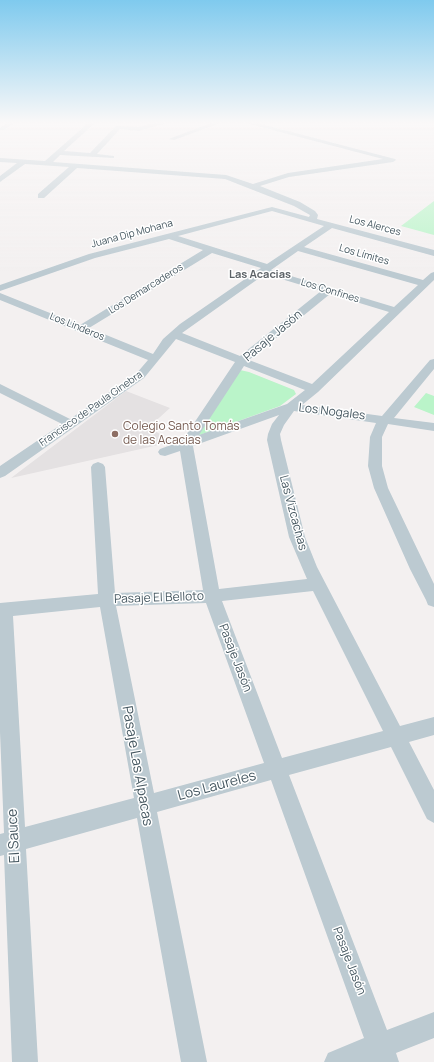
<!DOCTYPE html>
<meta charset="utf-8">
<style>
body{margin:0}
canvas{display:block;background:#f3f0f0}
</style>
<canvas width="434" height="1062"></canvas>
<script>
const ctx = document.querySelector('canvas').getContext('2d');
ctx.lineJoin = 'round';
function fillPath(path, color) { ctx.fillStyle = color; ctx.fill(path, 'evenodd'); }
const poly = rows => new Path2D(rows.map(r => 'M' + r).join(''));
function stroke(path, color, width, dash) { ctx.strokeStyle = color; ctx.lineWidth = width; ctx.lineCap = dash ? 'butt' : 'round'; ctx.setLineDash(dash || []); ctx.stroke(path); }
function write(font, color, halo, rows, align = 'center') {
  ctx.font = font + ' Manrope,sans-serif'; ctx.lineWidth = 3; ctx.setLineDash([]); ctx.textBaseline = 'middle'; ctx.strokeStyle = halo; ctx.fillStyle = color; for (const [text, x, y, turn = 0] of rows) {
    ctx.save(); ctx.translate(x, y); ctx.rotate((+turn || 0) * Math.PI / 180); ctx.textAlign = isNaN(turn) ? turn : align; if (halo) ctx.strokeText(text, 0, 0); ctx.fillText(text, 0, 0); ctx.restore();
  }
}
fillPath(poly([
 [126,391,170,408,149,427,172,442,11,478]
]), '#e4e1e2');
fillPath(poly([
 [434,201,434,235,401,226],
 [240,370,249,372,294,390,296,394,280,406,197,436],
 [426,393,434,396,434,415,414,407]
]), '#baf4c9');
fillPath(poly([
 [7,123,14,123,4,130,0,130,0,128,7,123],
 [88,123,95,123,64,151,90,153,116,126,139,127,155,123,166,123,139,131,120,129,97,154,114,156,114,158,60,155,53,162,226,175,253,184,288,173,383,159,246,123,257,123,395,159,396,160,393,162,289,177,260,186,300,202,315,211,318,215,317,219,434,250,434,256,332,228,304,247,423,280,431,273,434,272,434,280,318,392,302,405,382,416,430,360,434,359,434,369,394,418,434,423,434,431,388,424,382,437,382,466,388,488,434,584,434,607,428,605,426,600,410,569,374,488,368,466,370,437,376,423,294,411,284,425,280,434,281,440,305,537,317,567,400,726,434,717,434,735,409,742,434,790,434,823,427,819,391,747,289,775,387,1030,434,1012,434,1038,396,1053,399,1062,324,1062,328,1053,364,1038,271,780,157,812,207,1062,181,1062,137,818,26,849,38,1062,12,1062,4,855,0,856,0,834,4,833,0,732,0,603,98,594,91,467,93,464,98,462,103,464,105,467,115,593,203,590,180,451,165,456,160,455,158,452,160,449,182,441,235,362,176,339,144,378,5,476,0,478,0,466,62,424,0,393,0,384,70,419,136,374,148,360,0,300,0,293,80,325,203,250,169,239,95,258,0,291,0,285,89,254,272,207,309,217,310,215,294,206,225,179,77,168,44,198,38,198,38,194,69,167,25,164,0,182,0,176,17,163,0,162,0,158,45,161,88,123],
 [272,211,324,226,267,264,178,236,272,211],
 [298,251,418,285,394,307,271,270,298,251],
 [212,253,261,268,180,324,163,339,153,354,89,328,212,253],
 [265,274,321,291,240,356,182,333,265,274],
 [330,294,389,312,312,384,249,360,330,294],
 [244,366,305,390,287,404,199,435,244,366],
 [279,415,272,424,268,434,267,440,289,537,307,579,219,589,193,446,279,415],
 [313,591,383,731,282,758,222,601,313,591],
 [206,603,264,763,154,793,116,606,206,603],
 [100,607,134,798,25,827,13,616,100,607],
 [211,123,220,123,174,140,169,139,211,123]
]), '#bccad1');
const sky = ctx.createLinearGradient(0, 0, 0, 272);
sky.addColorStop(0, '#7fcaee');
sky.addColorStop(0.45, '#faf8f8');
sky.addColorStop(1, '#faf8f800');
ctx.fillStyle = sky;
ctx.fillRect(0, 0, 434, 272);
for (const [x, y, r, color] of [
 [115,434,4,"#8d6e63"]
]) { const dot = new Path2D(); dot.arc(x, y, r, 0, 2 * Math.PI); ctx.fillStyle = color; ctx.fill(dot); stroke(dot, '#fff', 1.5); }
write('10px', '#455760', '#fff', [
 ["Los Alerces",375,226,15],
 ["Juana Dip Mohana",132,234,-15],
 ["Los Límites",364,255,16],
 ["Los Demarcaderos",146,289,-32],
 ["Los Confines",330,291,17],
 ["Los Linderos",77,327,22],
 ["Francisco de Paula Ginebra",91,409,-35]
]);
write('bold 11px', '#5b6166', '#fff', [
 ["Las Acacias",260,275]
]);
write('12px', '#455760', '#fff', [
 ["Pasaje Jasón",273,336,-40],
 ["Los Nogales",332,412,7],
 ["Las Vizcachas",293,513,75],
 ["Pasaje El Belloto",159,598,-2],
 ["Pasaje Jasón",235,658,69],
 ["Pasaje Jasón",349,961,69]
]);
write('12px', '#785e54', '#fff', [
 ["Colegio Santo Tomás",123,427],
 ["de las Acacias",123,441]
], 'left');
write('14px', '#455760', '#fff', [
 ["Pasaje Las Alpacas",137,766,80],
 ["Los Laureles",217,786,-15],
 ["El Sauce",14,836,-93]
]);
</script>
